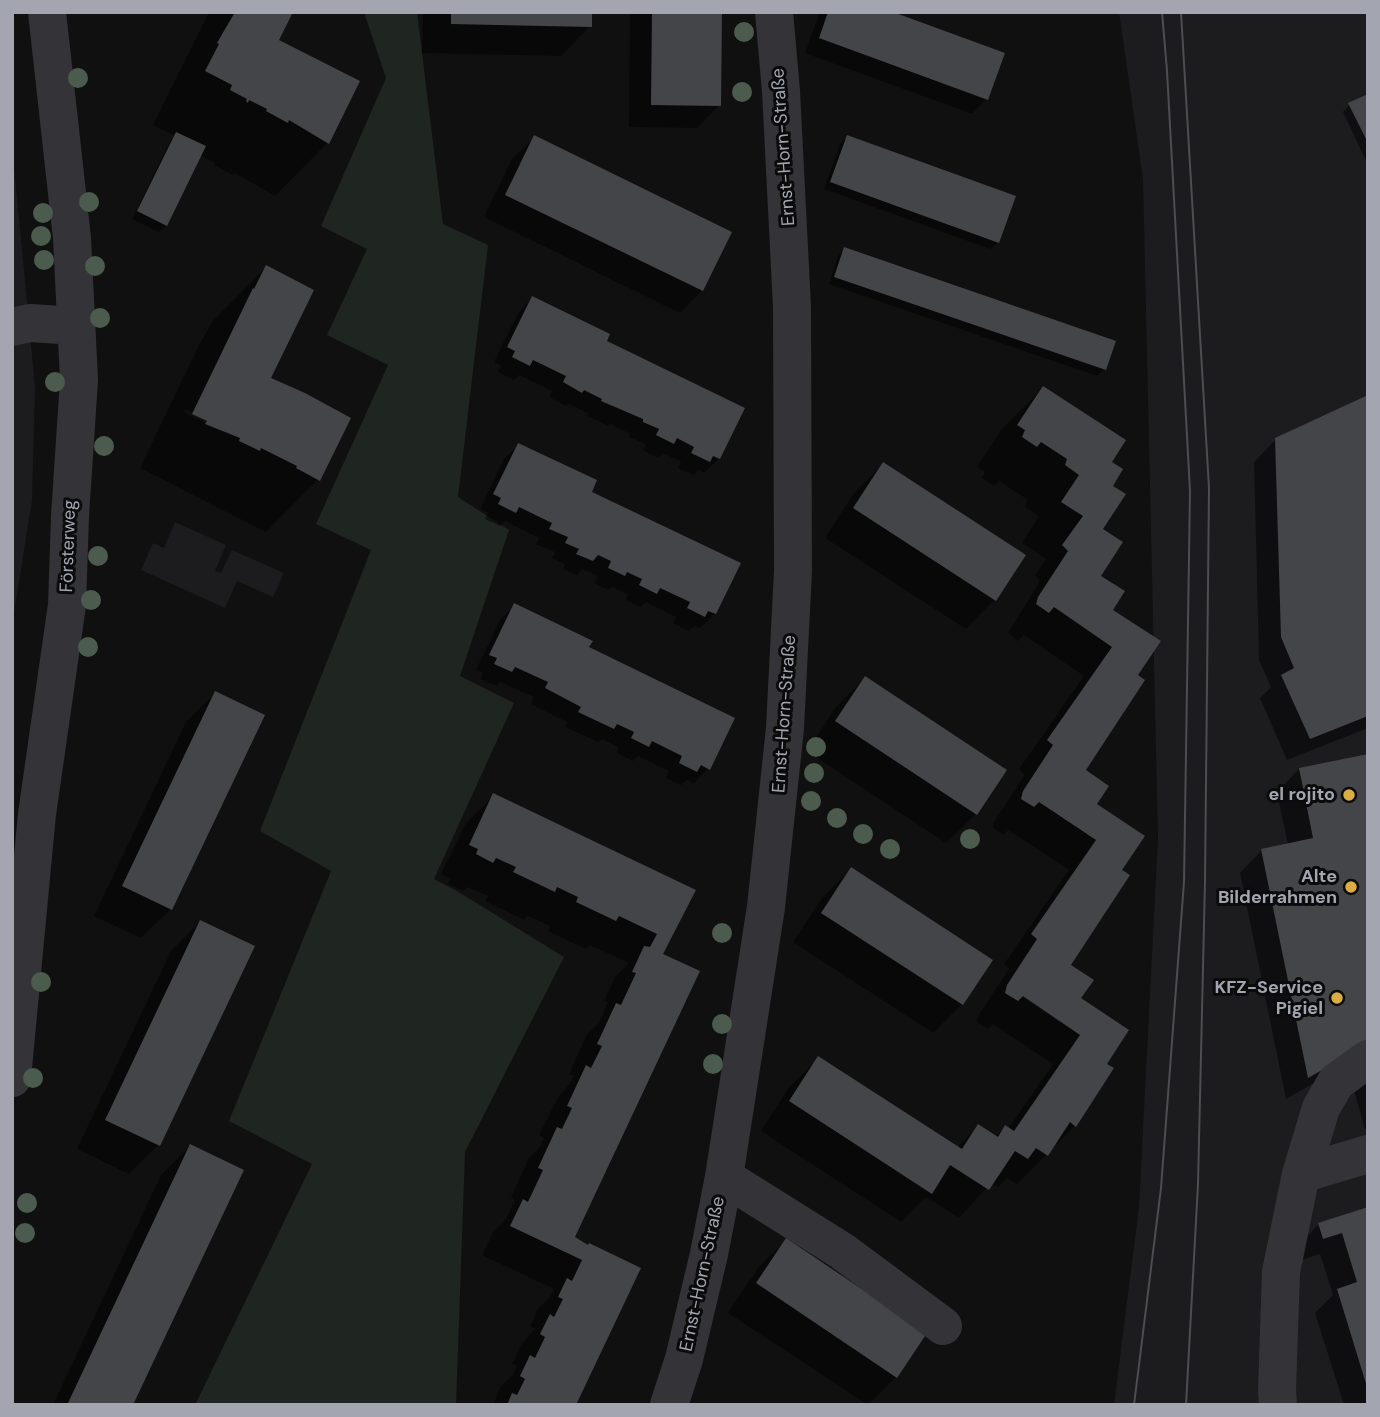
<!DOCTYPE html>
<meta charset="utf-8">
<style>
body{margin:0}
#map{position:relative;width:1380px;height:1417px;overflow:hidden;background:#101011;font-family:"DM Sans",sans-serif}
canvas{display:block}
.frame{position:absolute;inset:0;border:14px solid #a3a6b0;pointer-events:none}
</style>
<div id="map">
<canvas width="1380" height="1417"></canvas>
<div class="frame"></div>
</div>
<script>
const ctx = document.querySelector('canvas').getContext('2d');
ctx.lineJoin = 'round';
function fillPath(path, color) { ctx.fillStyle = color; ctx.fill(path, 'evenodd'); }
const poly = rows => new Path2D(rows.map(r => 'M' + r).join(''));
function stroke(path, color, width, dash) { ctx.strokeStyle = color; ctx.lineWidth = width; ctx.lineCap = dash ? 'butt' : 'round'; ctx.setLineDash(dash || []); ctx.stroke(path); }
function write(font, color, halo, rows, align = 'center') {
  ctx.font = font + ' "DM Sans",sans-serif'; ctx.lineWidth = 6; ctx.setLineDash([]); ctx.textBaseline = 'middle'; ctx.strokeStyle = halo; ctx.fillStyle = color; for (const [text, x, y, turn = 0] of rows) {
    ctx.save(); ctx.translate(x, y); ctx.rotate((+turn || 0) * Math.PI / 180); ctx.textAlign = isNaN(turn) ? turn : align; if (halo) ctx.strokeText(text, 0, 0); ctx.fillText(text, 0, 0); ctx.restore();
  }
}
fillPath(poly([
 [1119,12,1368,12,1368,1405,1114,1405,1139,1207,1158,838,1143,179],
 [14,166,35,387,32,500,12,625,12,167],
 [175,522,226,545,215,571,221,573,232,550,284,573,273,597,237,581,225,608,141,570,153,543,164,548]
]), '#1c1c1e');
fillPath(poly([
 [364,12,417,12,443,224,488,245,458,497,509,530,460,676,514,703,434,879,457,891,564,957,465,1152,456,1405,195,1405,312,1164,229,1121,331,871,260,831,371,550,316,524,388,365,327,335,367,249,321,226,386,78]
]), '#1f2520');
fillPath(poly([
 [209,12,291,12,277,41,328,142,275,196,235,173,233,175,214,165,215,163,200,155,166,225,159,232,132,219,170,141,175,136,153,125],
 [423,12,591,12,590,26,561,56,422,53],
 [630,12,720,12,719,105,697,128,629,127],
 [820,12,888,12,986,99,972,114,805,53],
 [1368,96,1368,165,1343,112,1349,105],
 [535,137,702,290,680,313,484,217,512,159],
 [847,137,1014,197,997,243,990,249,824,189,840,144],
 [845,249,1104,369,1097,376,829,284,838,256],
 [266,267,269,379,319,478,266,532,140,468,200,343,213,321],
 [185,409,221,427,221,431,184,412],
 [532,298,605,341,719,458,704,473,698,470,694,475,678,468,681,462,663,453,658,458,643,450,646,444,629,437,629,433,610,424,608,426,587,416,589,414,569,404,566,406,549,397,552,391,519,375,514,380,498,372,501,366,494,362,518,313],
 [1043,388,1110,462,1110,486,1101,528,1099,577,1136,676,1084,771,1120,870,1068,965,1104,1064,1075,1126,1017,1184,1007,1178,998,1187,991,1183,959,1218,926,1197,901,1222,761,1131,789,1087,819,1058,957,1148,978,1126,995,1137,1005,1127,1008,1129,1053,1064,993,1024,988,1029,977,1022,978,1016,1009,969,1004,964,1069,870,1008,830,1004,835,993,828,994,822,1025,775,1019,769,1084,676,1024,635,1018,641,1008,633,1040,581,1035,575,1046,559,1022,543,1039,516,1025,507,1028,500,999,481,994,486,982,478,985,472,977,467,1002,429],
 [1017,989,1059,1018,1059,1022,1015,992],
 [1368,397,1368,728,1287,760,1260,698,1271,687,1259,660,1254,462,1276,439],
 [518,445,589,493,715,613,700,628,694,626,689,631,673,623,676,617,646,602,641,607,626,600,628,594,612,587,608,590,594,583,598,576,582,569,577,575,563,569,565,564,552,558,555,552,536,544,539,538,505,521,500,526,485,519,488,513,480,509,504,459],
 [883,464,995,599,966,629,825,538,854,493],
 [515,605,587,648,708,768,694,783,687,780,681,785,666,778,669,771,638,756,633,761,617,753,618,747,602,739,598,742,565,727,567,722,531,704,534,697,500,682,496,686,480,679,483,673,476,670,500,620],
 [865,678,976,814,946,843,807,751,836,707],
 [215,693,171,909,141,938,94,916,186,722],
 [1299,769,1368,1052,1286,1099,1240,873,1262,850,1288,845,1277,792],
 [494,795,694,890,661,955,572,1238,588,1247,574,1405,493,1405,501,1386,513,1375,517,1366,512,1364,521,1345,535,1329,530,1326,538,1309,549,1298,554,1289,482,1255,494,1231,506,1219,515,1200,511,1198,529,1158,540,1147,544,1138,539,1135,558,1097,569,1085,574,1076,569,1074,587,1034,599,1023,608,1002,604,1001,615,977,629,963,590,945,586,949,548,931,550,926,528,916,524,920,485,901,488,896,467,887,463,891,448,884,450,879,441,874,465,825],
 [851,869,962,1004,933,1033,793,942,822,898],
 [200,922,158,1145,129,1174,77,1149,171,951],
 [1368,1068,1368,1129,1365,1129,1351,1080],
 [190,1146,131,1405,53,1405,161,1175],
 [1368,1209,1368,1405,1344,1405,1315,1313,1333,1295,1320,1254,1301,1260,1297,1246,1319,1224],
 [786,1240,896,1377,868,1405,728,1313,757,1269]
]), '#0007');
fillPath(poly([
 [235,12,293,12,279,40,360,81,329,144,289,120,288,123,266,111,267,109,249,100,248,103,246,101,247,99,230,90,232,85,205,71,219,44,217,43],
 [451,12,592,12,592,27,451,24],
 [652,12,722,12,721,106,651,105],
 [828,12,893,12,1005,53,988,100,819,38],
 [1368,94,1368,143,1348,103],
 [176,132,206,146,167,226,137,211],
 [534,135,732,232,703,291,505,195],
 [847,135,1016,196,999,243,830,182],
 [844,247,1116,341,1106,370,834,277],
 [266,265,314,290,271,378,305,393,351,418,320,481,296,468,297,466,261,448,260,451,239,441,240,438,205,424,207,421,192,414,253,288,254,289],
 [532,296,610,334,607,341,745,408,720,459,713,456,710,462,691,453,694,447,677,438,674,444,656,435,659,429,643,422,643,419,601,401,602,399,584,390,582,393,563,382,566,376,533,360,530,366,512,357,515,351,507,347],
 [1043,386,1126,440,1112,462,1123,469,1113,486,1126,494,1103,529,1123,542,1101,576,1125,591,1113,610,1161,641,1138,675,1145,680,1086,770,1109,786,1097,804,1145,836,1122,870,1130,875,1071,965,1094,980,1081,998,1129,1030,1107,1064,1114,1068,1076,1127,1070,1122,1048,1156,1036,1148,1028,1159,1015,1151,989,1190,950,1165,932,1194,789,1101,818,1056,962,1149,978,1124,998,1137,1005,1125,1014,1131,1080,1035,1023,996,1018,1001,1005,993,1007,985,1037,939,1031,934,1096,840,1039,802,1034,807,1021,799,1023,791,1053,745,1047,740,1112,647,1054,607,1049,613,1036,604,1038,597,1068,551,1062,545,1083,516,1061,502,1079,475,1065,465,1067,459,1041,442,1037,447,1022,437,1025,430,1017,425],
 [1368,395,1368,716,1310,739,1281,675,1294,668,1281,637,1275,438],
 [518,443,597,480,592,492,741,563,716,614,708,611,705,617,687,608,690,602,660,588,657,594,639,585,642,579,627,572,625,576,608,568,611,561,598,555,593,561,576,554,579,549,565,543,568,537,549,529,552,523,519,507,516,513,498,504,501,498,493,494],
 [883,462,1026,555,996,601,853,508],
 [514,603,593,641,589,647,735,718,710,770,701,765,697,772,679,763,682,756,652,741,649,747,631,738,634,732,617,724,614,729,578,712,581,707,545,688,548,682,515,667,512,672,494,664,497,658,489,655],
 [865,676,1007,770,977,815,835,721],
 [215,691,265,715,172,910,122,886],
 [1368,754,1368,1044,1308,1078,1261,849,1313,838,1299,768],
 [493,793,696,890,663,954,700,971,575,1237,588,1245,589,1243,641,1268,576,1405,507,1405,512,1393,517,1395,525,1379,520,1376,530,1355,535,1358,545,1337,540,1334,550,1314,554,1317,563,1299,558,1297,567,1278,572,1281,582,1260,510,1226,523,1199,528,1202,543,1170,538,1168,557,1127,562,1129,572,1108,567,1106,586,1065,591,1068,602,1046,597,1044,616,1003,621,1005,636,973,632,972,644,946,650,947,657,934,619,916,616,921,576,902,578,897,557,887,555,892,513,872,516,867,496,858,493,863,476,854,478,849,469,845],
 [851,867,993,960,963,1005,821,913],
 [200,920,255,946,160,1146,105,1120],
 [190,1144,244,1170,165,1337,133,1405,67,1405],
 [1368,1207,1368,1387,1367,1387,1337,1289,1357,1282,1342,1233,1323,1239,1318,1223],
 [786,1238,927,1333,897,1378,756,1283]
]), '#444549');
stroke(poly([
 [12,327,30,323,76,326],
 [12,1078,37,814,67,605,70,516,79,380,72,238,47,12],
 [1301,1174,1368,1154],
 [724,1177,842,1251,943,1326],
 [669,1405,684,1359,709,1254,724,1177,766,907,785,728,793,571,792,307,781,91,774,12],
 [1278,1405,1277,1390,1281,1272,1301,1174,1321,1108,1336,1082,1368,1059]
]), '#343438', 38);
stroke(poly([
 [1181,12,1209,488,1205,881,1198,1184,1186,1405],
 [1134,1405,1161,1188,1184,882,1190,491,1167,71,1162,12]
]), '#4d4e52', 2);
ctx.fillStyle = '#4b5b4e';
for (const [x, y] of [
 [744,32],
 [78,78],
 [742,92],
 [89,202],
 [43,213],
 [41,236],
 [44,260],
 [95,266],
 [100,318],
 [55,382],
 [104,446],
 [98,556],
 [91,600],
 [88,647],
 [816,747],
 [814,773],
 [811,801],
 [837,818],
 [863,834],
 [970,839],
 [890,849],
 [722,933],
 [41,982],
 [722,1024],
 [713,1064],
 [33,1078],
 [27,1203],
 [25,1233]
]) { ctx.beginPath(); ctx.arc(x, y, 10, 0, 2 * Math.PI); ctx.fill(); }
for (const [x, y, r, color] of [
 [1349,795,7,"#dbad3e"],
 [1351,887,7,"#dbad3e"],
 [1337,998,7,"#dbad3e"]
]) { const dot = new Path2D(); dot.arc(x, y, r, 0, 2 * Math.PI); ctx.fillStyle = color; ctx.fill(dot); stroke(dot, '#0b0b0c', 2.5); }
write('18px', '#a3a6b0', '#0b0b0c', [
 ["Ernst-Horn-Straße",784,147,-94],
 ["Försterweg",69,546,-88],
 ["Ernst-Horn-Straße",785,714,-86],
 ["Ernst-Horn-Straße",703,1274,-78]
]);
write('bold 18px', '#a3a6b0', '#0b0b0c', [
 ["el rojito",1335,795],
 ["Alte",1337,877],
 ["Bilderrahmen",1337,898],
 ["KFZ-Service",1323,988],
 ["Pigiel",1323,1009]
], 'right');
</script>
